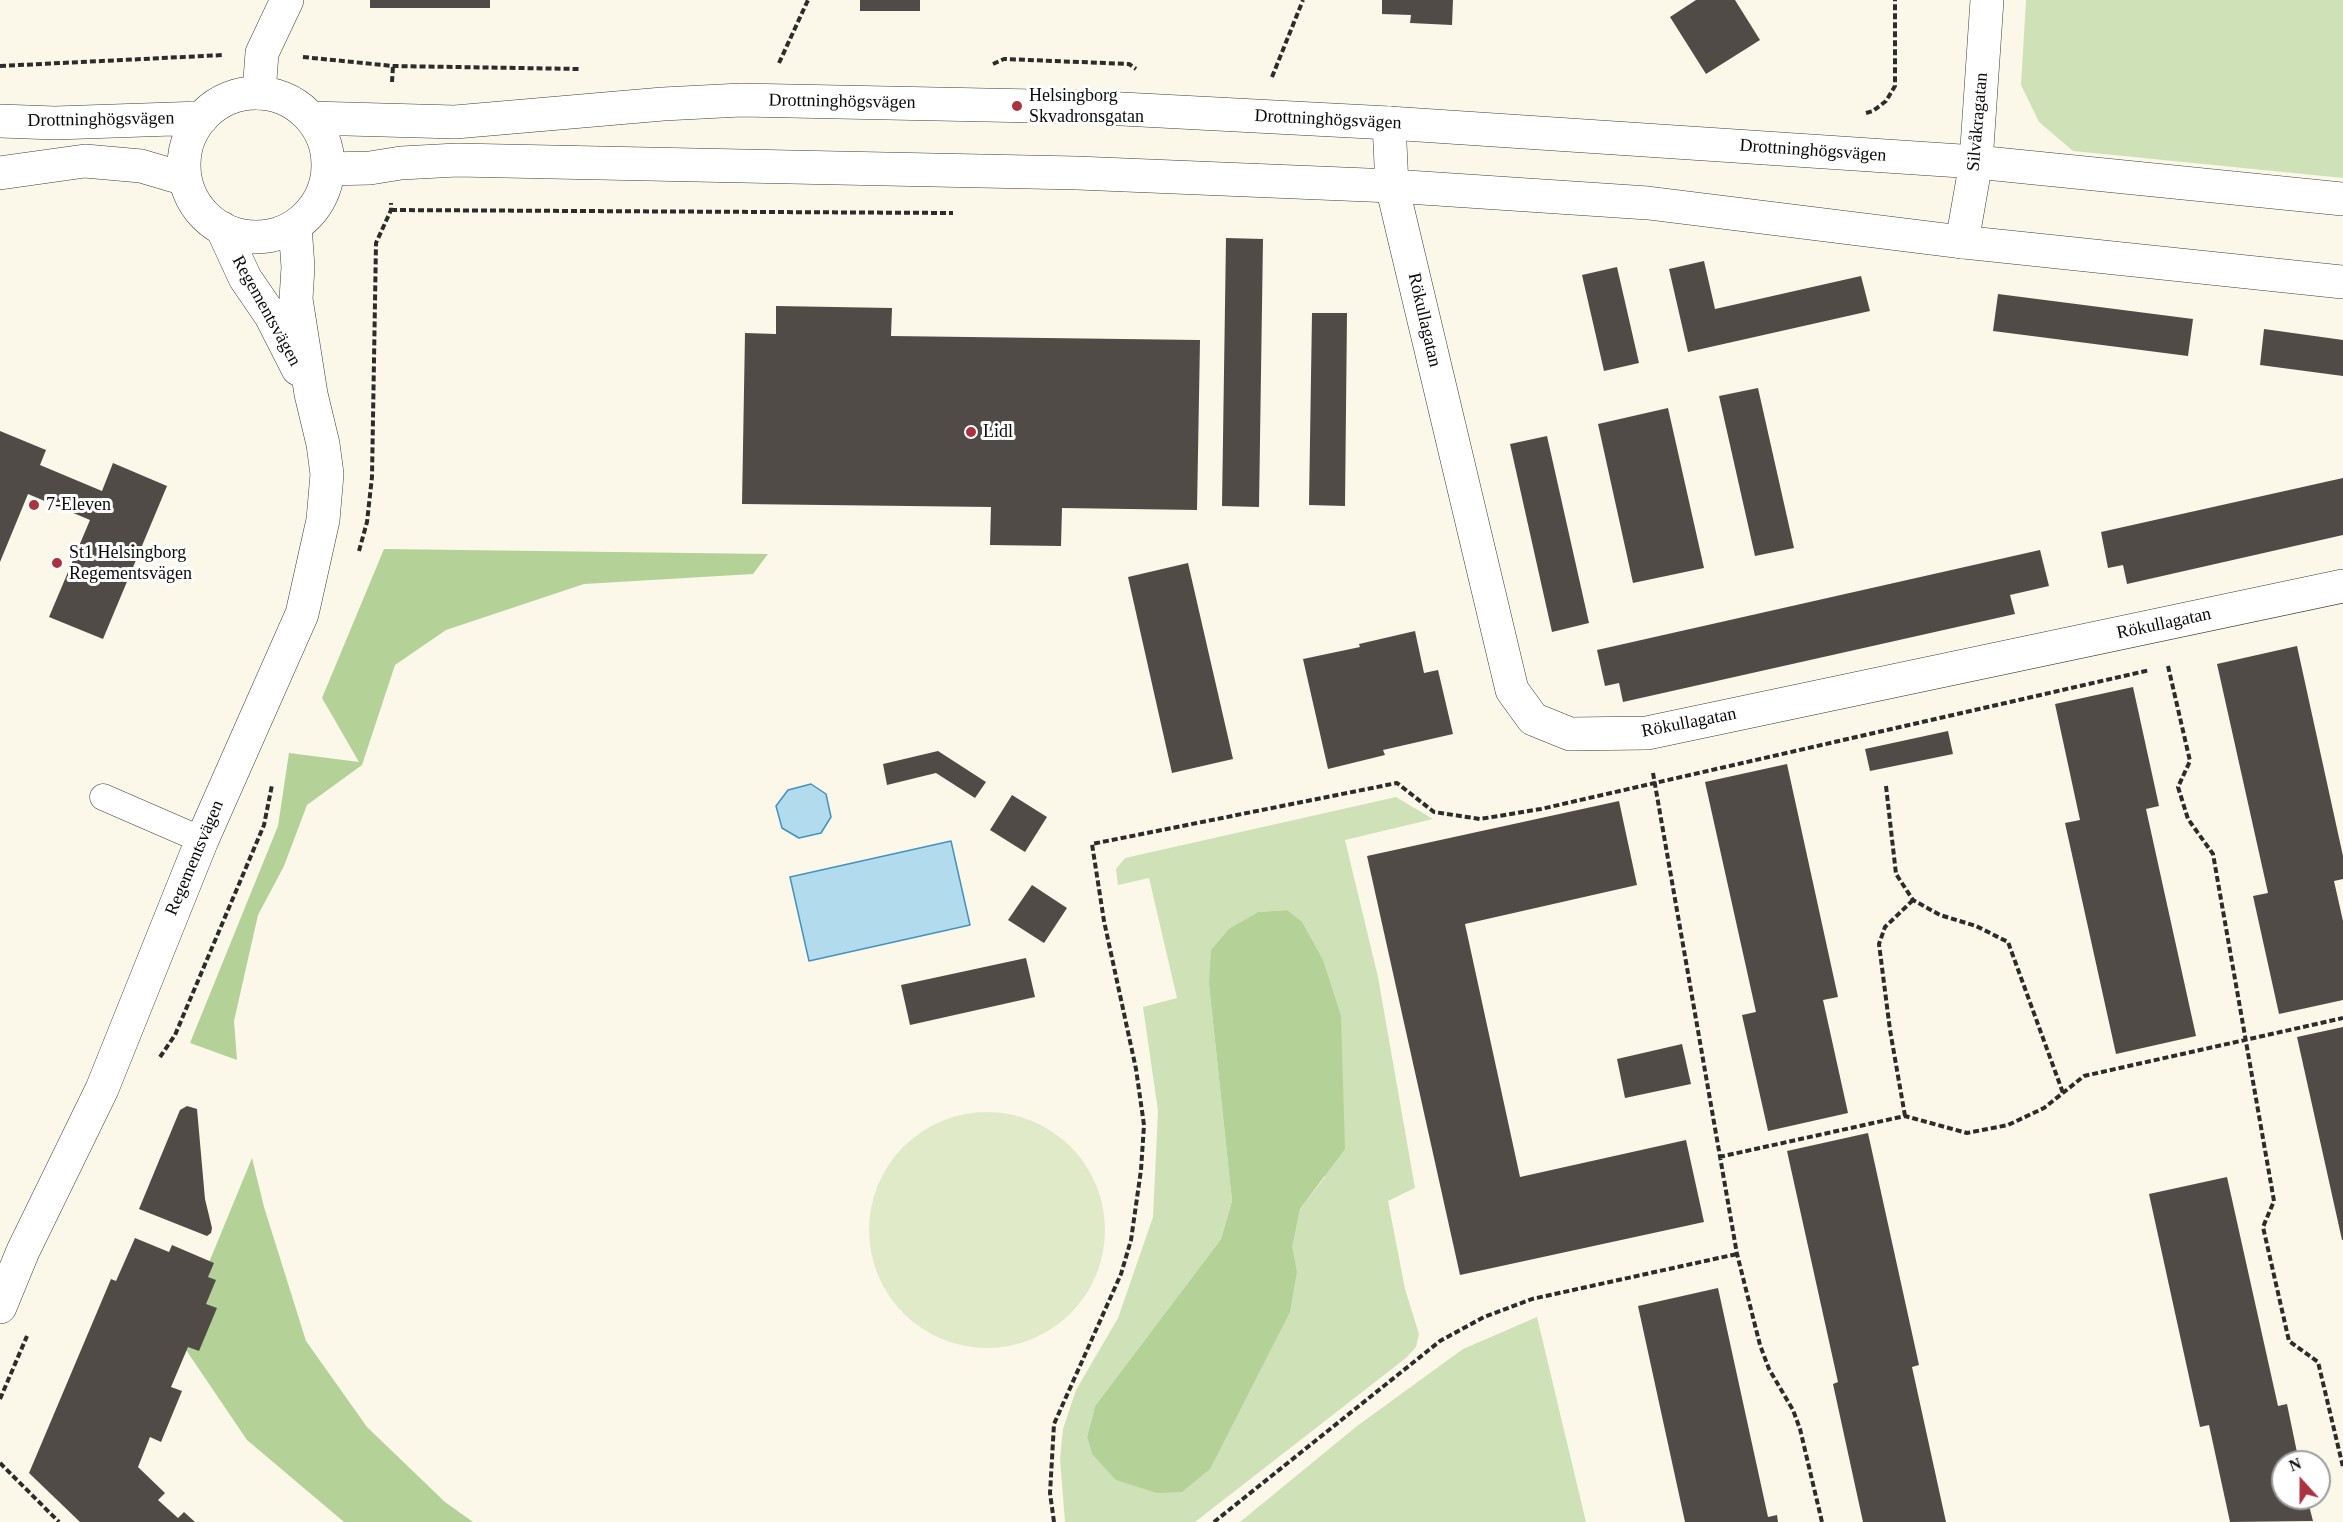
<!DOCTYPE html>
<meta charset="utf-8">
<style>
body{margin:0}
#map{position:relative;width:2343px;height:1522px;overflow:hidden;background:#fcf8e9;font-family:"Times New Roman",serif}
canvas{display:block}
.north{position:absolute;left:2271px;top:1450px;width:60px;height:60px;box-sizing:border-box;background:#fff;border:2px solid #9d9d9d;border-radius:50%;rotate:339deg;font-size:16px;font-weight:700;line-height:24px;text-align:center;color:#0a0a0a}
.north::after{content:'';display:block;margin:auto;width:21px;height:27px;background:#a9333e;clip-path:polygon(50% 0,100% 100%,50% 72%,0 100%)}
</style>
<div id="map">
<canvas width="2343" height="1522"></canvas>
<div class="north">N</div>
</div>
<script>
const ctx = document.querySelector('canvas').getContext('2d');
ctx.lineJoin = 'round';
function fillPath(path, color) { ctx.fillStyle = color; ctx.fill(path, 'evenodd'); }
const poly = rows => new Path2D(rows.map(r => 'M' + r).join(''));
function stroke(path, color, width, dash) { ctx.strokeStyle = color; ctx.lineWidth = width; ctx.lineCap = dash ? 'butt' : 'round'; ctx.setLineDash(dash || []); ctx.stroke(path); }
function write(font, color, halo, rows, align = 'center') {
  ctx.font = font + ' "Times New Roman",serif'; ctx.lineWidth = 6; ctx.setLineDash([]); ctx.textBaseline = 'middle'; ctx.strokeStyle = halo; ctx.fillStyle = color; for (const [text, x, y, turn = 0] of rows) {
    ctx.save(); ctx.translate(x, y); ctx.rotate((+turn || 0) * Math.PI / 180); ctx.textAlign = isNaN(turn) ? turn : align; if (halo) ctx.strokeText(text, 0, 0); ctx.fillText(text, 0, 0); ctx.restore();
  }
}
fillPath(poly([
 [2026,0,2343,0,2343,178,2073,151,2039,122,2021,85],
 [1396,797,1433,819,1345,840,1378,977,1415,1188,1388,1201,1405,1289,1419,1334,1416,1347,1406,1358,1195,1522,1065,1522,1060,1459,1063,1429,1076,1390,1118,1318,1153,1217,1158,1111,1143,1007,1177,998,1149,878,1118,885,1116,869,1125,858],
 [1287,910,1325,1177,1300,1209,1291,1247,1297,1271,1092,1454,1087,1437,1095,1406,1221,1239,1232,1201,1209,984,1230,928,1258,912],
 [1537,1317,1586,1522,1240,1522,1357,1426,1463,1349]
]), '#cfe2b7');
fillPath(poly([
 [384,549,768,554,753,574,584,584,446,630,395,665,362,765,307,805,284,866,258,915,234,1021,237,1060,190,1043,278,826,289,753,359,762,322,698],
 [1287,910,1302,922,1323,960,1341,1016,1345,1149,1300,1209,1292,1247,1297,1271,1290,1312,1210,1469,1182,1492,1157,1493,1116,1480,1092,1454,1087,1437,1095,1406,1221,1239,1232,1201,1209,984,1211,950,1230,928,1258,912],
 [252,1158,264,1207,306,1341,367,1427,445,1502,473,1522,344,1522,247,1440,184,1347,175,1345]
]), '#b4d198');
fillPath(poly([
 '869 1230a118 118 0 1 1 236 0a118 118 0 1 1-236 0Z'
]), '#e0eac8');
const water = poly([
 [811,784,826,794,831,817,821,833,799,838,782,828,776,806,788,790,811,784],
 [951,841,970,925,809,961,790,877,951,841]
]);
fillPath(water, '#b3dbee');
stroke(water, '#4392bd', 1.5);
fillPath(poly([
 [370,0,490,0,490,8,370,8],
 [860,0,920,0,920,11,860,11],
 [1382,0,1453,0,1452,25,1410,23,1411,15,1382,14],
 [1696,0,1735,0,1760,40,1706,74,1670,17],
 [1226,238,1263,239,1259,507,1222,506],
 [1704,261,1715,309,1861,276,1870,311,1688,352,1669,269],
 [1617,267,1639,363,1604,371,1582,275],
 [1998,294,2193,319,2188,356,1993,331],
 [776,306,892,308,891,336,1200,340,1197,510,1062,508,1061,546,990,545,991,507,742,504,745,333,776,334],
 [1312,313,1347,313,1345,506,1309,505],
 [2264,329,2343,340,2343,376,2260,365],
 [1758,388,1794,548,1755,556,1719,396],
 [1668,408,1704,568,1633,583,1598,424],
 [0,431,46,450,40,465,102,491,113,463,167,486,103,639,49,617,90,520,28,494,0,562],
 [1547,436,1589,623,1552,632,1510,444],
 [2343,478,2343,535,2127,584,2123,565,2108,568,2101,532],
 [2040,550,2049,586,2010,595,2015,614,1623,702,1619,683,1605,686,1597,650],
 [1188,563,1233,759,1172,773,1128,577],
 [1415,631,1424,673,1438,670,1453,734,1383,750,1385,755,1328,769,1303,659,1360,647,1359,644],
 [2297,646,2343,856,2343,879,2334,881,2343,921,2343,1000,2279,1014,2253,896,2268,893,2217,664],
 [2133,687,2159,806,2146,809,2196,1036,2116,1054,2065,823,2080,820,2055,704],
 [1948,731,1953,754,1870,771,1865,749],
 [938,751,986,782,975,798,936,773,887,785,883,764],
 [1787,764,1838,997,1823,1000,1848,1113,1768,1131,1742,1015,1756,1012,1705,782],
 [1012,795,1047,817,1025,852,990,830],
 [1619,801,1637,885,1465,924,1520,1177,1686,1140,1704,1222,1460,1275,1367,856],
 [1032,885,1067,908,1044,943,1008,920],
 [1026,958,1035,997,910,1025,901,985],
 [2343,1027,2343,1240,2342,1240,2297,1037],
 [1682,1044,1691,1084,1625,1098,1617,1059],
 [187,1106,197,1109,205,1199,212,1228,211,1233,207,1236,139,1209,180,1110],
 [1868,1133,1919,1365,1912,1367,1946,1522,1863,1522,1833,1384,1838,1382,1787,1151],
 [2227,1177,2278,1406,2287,1404,2299,1462,2283,1462,2283,1498,2307,1498,2313,1521,2230,1522,2209,1425,2200,1427,2149,1194],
 [135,1238,169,1252,172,1245,214,1263,208,1277,216,1280,206,1304,217,1308,199,1351,188,1347,171,1387,182,1391,161,1442,150,1437,138,1467,165,1493,158,1500,178,1518,184,1512,195,1522,80,1522,29,1473,111,1279,116,1281],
 [1718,1288,1768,1517,1777,1515,1778,1522,1685,1522,1638,1306]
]), '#514b47');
const service = poly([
 [103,797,202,840]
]);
const minor = poly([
 [259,93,262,53,287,0],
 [1389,123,1392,186,1512,690,1533,719,1570,734,1647,733,2343,586],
 [1962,242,1976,162,1987,0]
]);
const tertiary = poly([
 '184 165a72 72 0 1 1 144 0a72 72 0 1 1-144 0Z',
 [311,118,455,122,663,104,741,100,1084,107,1389,123,1976,162,2343,199],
 [0,121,55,123,202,118],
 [328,169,370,168,401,163,457,160,1077,173,1392,186,1648,203,1962,242,2343,282],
 [0,173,85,161,141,166,185,179],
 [222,228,245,278,271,316,298,369],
 [0,1307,23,1251,102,1089,202,840,302,614,323,520,327,474,323,444,311,394,296,299,298,267,295,226]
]);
stroke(service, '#3d3d3d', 27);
stroke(minor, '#3d3d3d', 34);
stroke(tertiary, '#3d3d3d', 34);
stroke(poly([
 [303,57,393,66,580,69],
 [779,63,808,0],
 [993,64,1004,59,1129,64,1136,69],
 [0,66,224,55],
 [1272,77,1303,0],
 [392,82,393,66],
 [1866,113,1873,111,1886,101,1895,86,1895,0],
 [391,210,953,213],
 [359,551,367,522,372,477,376,243,391,210,391,203],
 [2168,666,2190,761,2178,787,2188,819,2213,854,2274,1201,2263,1227,2289,1341,2318,1362,2343,1467],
 [1653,773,1737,1254,1760,1345,1769,1369,1793,1410,1800,1429,1822,1522],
 [1886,786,1896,874,1913,900,1940,915,1976,926,2008,942,2063,1093],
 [160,1057,175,1035,264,825,272,785],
 [1905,1116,1890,1030,1879,944,1885,927,1913,900],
 [1719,1157,1905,1116,1967,1133,2008,1125,2044,1108,2084,1076,2343,1018],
 [0,1399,27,1336],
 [0,1463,59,1522],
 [1054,1522,1050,1493,1054,1424,1121,1274,1131,1240,1141,1170,1144,1125,1136,1069,1104,921,1092,844,1397,783,1434,812,1480,819,1541,809,2150,670],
 [1214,1522,1440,1341,1484,1317,1532,1299,1737,1254]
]), '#2c2c2c', 4, [6, 3]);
stroke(service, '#fff', 26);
stroke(minor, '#fff', 33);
stroke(tertiary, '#fff', 33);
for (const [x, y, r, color] of [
 [1017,106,6,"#a9333e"],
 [971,432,6,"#a9333e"],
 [34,505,6,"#a9333e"],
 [57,563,6,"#a9333e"]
]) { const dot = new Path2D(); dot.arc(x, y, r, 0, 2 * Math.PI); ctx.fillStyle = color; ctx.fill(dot); stroke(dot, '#fff', 2); }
write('18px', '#0a0a0a', '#fff', [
 ["Helsingborg",1029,96],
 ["Skvadronsgatan",1029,117],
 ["Lidl",983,432],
 ["7-Eleven",46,505],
 ["St1 Helsingborg",69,553],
 ["Regementsvägen",69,574]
], 'left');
write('18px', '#0a0a0a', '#fff', [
 ["Drottninghögsvägen",842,102,1],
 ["Drottninghögsvägen",101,120,-1],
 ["Drottninghögsvägen",1328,120,3],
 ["Silvåkragatan",1978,122,-85],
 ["Drottninghögsvägen",1813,151,4],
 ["Regementsvägen",266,311,61],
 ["Rökullagatan",1424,320,77],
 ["Rökullagatan",2164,624,-12],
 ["Rökullagatan",1689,723,-11],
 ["Regementsvägen",195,858,-67]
]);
</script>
